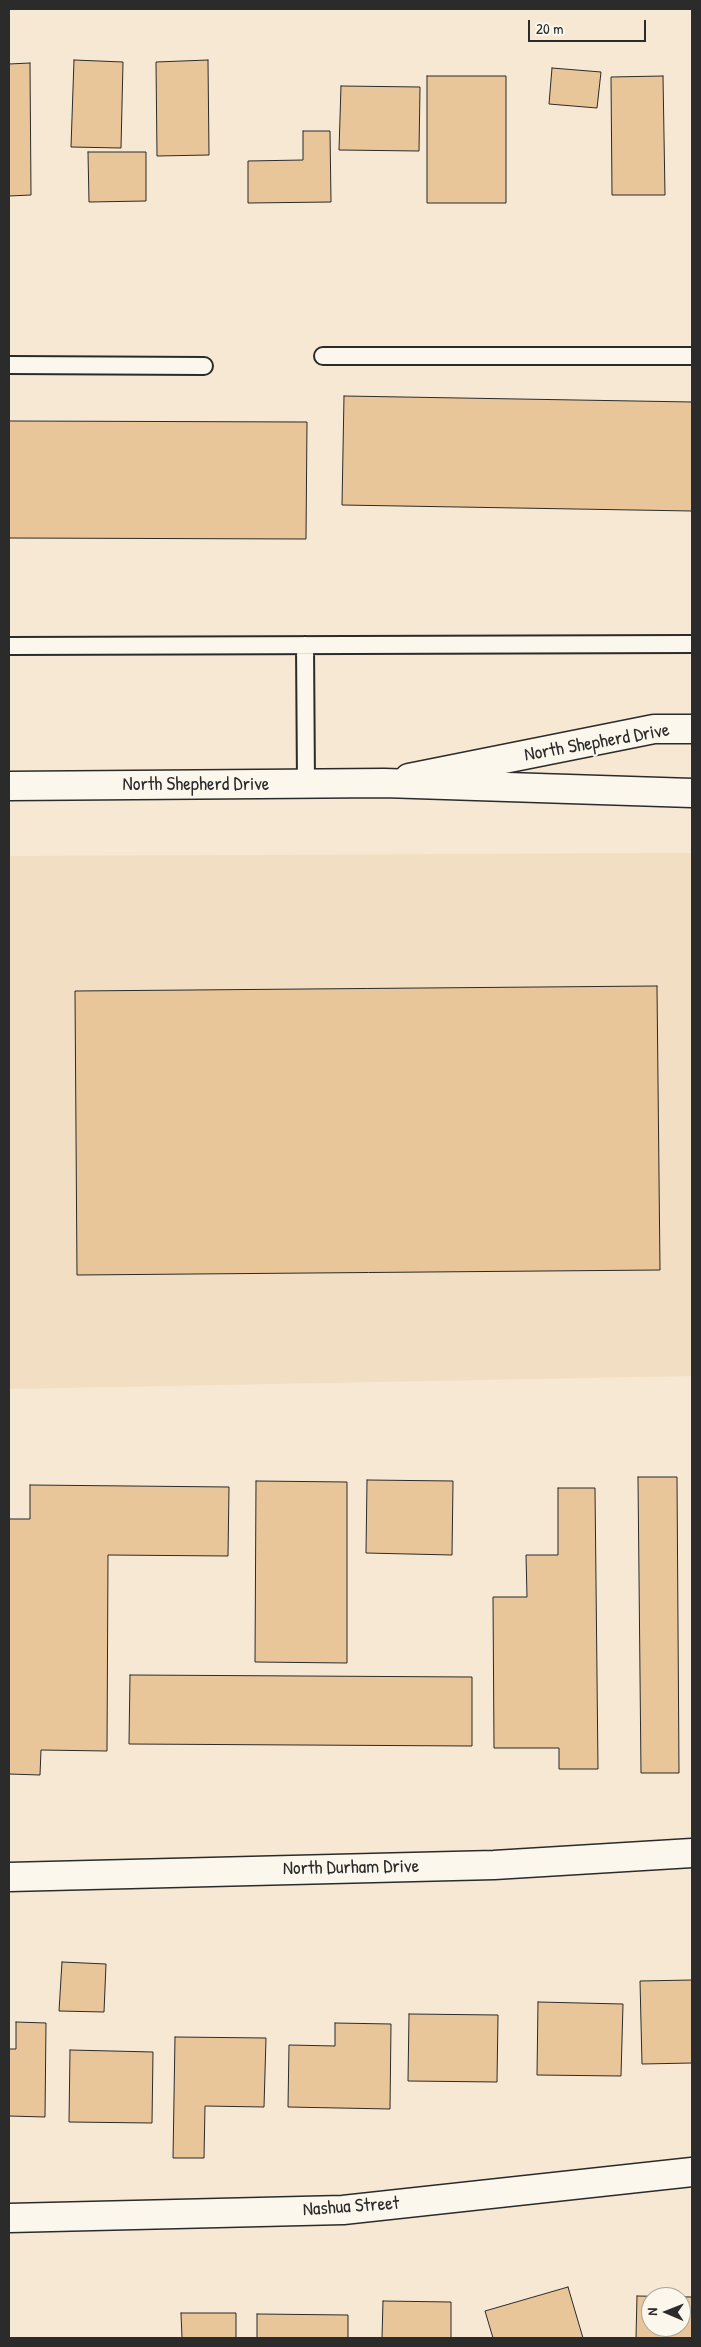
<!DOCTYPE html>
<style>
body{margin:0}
#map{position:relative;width:701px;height:2347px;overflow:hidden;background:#f6e8d3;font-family:"Patrick Hand",sans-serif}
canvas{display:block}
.frame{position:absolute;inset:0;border:10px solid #2b2b2b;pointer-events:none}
.north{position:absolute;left:641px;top:2287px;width:50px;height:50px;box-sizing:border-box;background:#fbf7ec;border:1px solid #a8a59f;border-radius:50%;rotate:271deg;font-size:14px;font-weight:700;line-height:20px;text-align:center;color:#2b2b2b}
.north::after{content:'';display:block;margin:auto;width:18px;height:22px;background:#2b2b2b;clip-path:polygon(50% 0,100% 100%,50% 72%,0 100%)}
.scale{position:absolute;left:528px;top:20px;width:118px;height:22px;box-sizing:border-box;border:2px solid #2b2b2b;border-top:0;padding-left:6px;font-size:15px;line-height:18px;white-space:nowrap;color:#2b2b2b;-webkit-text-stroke:4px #fbf7ec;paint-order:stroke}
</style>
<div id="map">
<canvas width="701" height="2347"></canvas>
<div class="frame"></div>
<div class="north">N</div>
<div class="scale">20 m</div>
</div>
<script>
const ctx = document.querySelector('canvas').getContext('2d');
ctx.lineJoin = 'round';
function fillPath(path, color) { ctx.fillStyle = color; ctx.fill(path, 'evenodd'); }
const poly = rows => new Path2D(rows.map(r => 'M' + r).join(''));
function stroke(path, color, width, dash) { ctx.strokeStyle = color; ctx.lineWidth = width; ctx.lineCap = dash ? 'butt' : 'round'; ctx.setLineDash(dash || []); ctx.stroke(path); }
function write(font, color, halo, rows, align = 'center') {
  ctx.font = font + ' "Patrick Hand",sans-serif'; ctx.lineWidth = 4.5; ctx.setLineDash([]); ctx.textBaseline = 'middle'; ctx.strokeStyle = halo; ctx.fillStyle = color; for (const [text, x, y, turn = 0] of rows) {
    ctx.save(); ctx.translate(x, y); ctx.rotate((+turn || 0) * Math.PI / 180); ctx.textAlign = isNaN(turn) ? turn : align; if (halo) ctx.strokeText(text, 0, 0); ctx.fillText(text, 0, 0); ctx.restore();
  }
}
fillPath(poly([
 [692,853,692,1376,9,1389,9,856]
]), '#f2dec2');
const building = poly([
 [74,60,123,62,121,148,71,147,74,60],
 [208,60,209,155,157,156,156,62,208,60],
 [30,63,31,195,9,196,9,64,30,63],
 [552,68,601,72,597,108,549,104,552,68],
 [427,76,506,76,506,203,427,203,427,76],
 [663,76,665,195,612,195,611,77,663,76],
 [341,86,420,87,419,151,339,150,341,86],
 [303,131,330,131,331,202,248,203,248,161,303,160,303,131],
 [88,152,146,152,146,201,89,202,88,152],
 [344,396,692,402,692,511,342,505,344,396],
 [9,421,307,422,306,539,9,538,9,421],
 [657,986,660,1270,77,1275,75,991,657,986],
 [638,1477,677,1477,679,1773,641,1773,638,1477],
 [367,1480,453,1481,452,1555,366,1553,367,1480],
 [256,1481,347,1482,347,1663,255,1662,256,1481],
 [30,1485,229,1487,228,1556,108,1555,107,1751,41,1750,40,1775,9,1774,9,1519,30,1519,30,1485],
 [558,1488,595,1488,598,1769,559,1769,559,1748,494,1748,493,1597,527,1597,526,1555,558,1555,558,1488],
 [130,1675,472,1677,472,1746,129,1744,130,1675],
 [62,1962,106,1964,104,2012,59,2011,62,1962],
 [692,1980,692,2063,642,2064,640,1981,692,1980],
 [538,2002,623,2004,621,2076,537,2075,538,2002],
 [409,2014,498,2015,497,2082,408,2081,409,2014],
 [16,2022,46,2023,45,2117,9,2116,9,2049,16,2049,16,2022],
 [335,2023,391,2024,390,2109,288,2107,289,2045,335,2046,335,2023],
 [175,2037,266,2038,264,2107,205,2106,204,2158,173,2158,175,2037],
 [70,2050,153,2052,152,2123,69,2122,70,2050],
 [568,2287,583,2338,493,2338,485,2311,568,2287],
 [637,2296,692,2297,692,2338,636,2338,637,2296],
 [651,2297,681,2297,681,2327,651,2327,651,2297],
 [383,2301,451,2302,451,2338,382,2338,383,2301],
 [181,2313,236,2313,236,2338,182,2338,181,2313],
 [257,2314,348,2315,348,2338,257,2338,257,2314]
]);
fillPath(building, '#e9c59a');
stroke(building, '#2b2b2b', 1);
const service = poly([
 [323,356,692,356],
 [9,365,204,366],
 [305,645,306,784],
 [9,646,692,644]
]);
const minor = poly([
 [409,778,654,729,692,729],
 [9,2218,343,2210,692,2172]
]);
const primary = poly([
 [9,786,384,783,692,793],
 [9,1877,494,1865,692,1853]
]);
stroke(service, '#2b2b2b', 20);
stroke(minor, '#2b2b2b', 31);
stroke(primary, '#2b2b2b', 31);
stroke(service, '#fbf7ec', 16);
stroke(minor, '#fbf7ec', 28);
stroke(primary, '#fbf7ec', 28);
write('19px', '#2b2b2b', '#fbf7ec', [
 ["North Shepherd Drive",597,743,-10],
 ["North Shepherd Drive",196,785],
 ["North Durham Drive",351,1868,-1],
 ["Nashua Street",351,2207,-4]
]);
</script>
